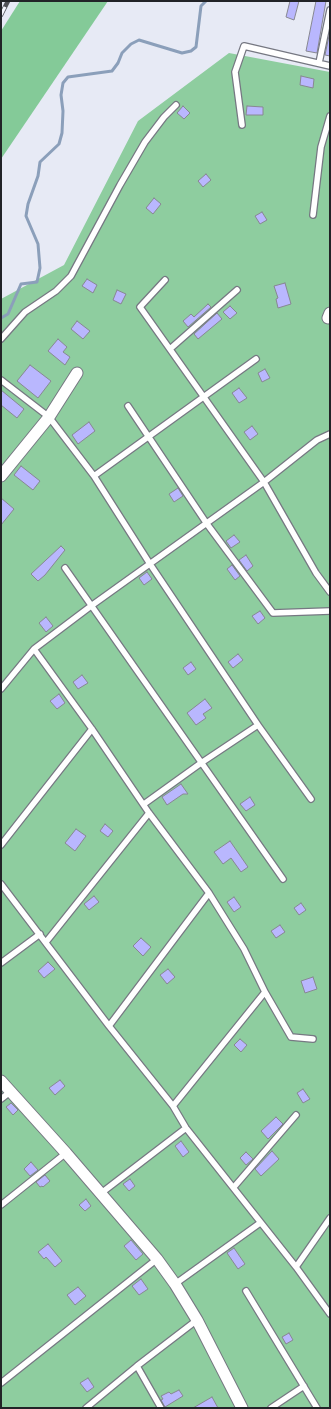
<!DOCTYPE html>
<style>
body{margin:0}
#map{position:relative;width:331px;height:1409px;overflow:hidden;background:#e7eaf5;font-family:"Source Sans 3",sans-serif}
canvas{display:block}
.frame{position:absolute;inset:0;border:2px solid #222327;pointer-events:none}
</style>
<div id="map">
<canvas width="331" height="1409"></canvas>
<div class="frame"></div>
</div>
<script>
const ctx = document.querySelector('canvas').getContext('2d');
ctx.lineJoin = 'round';
function fillPath(path, color) { ctx.fillStyle = color; ctx.fill(path, 'evenodd'); }
const poly = rows => new Path2D(rows.map(r => 'M' + r).join(''));
function stroke(path, color, width, dash) { ctx.strokeStyle = color; ctx.lineWidth = width; ctx.lineCap = dash ? 'butt' : 'round'; ctx.setLineDash(dash || []); ctx.stroke(path); }
fillPath(poly([
 [229,53,330,72,330,1408,1,1408,1,299,64,265,138,121]
]), '#8ecd9f');
fillPath(poly([
 [20,1,108,1,1,159,1,31]
]), '#84ca98');
stroke(poly([
 [1,318,8,314,21,284,37,282,40,268,38,244,26,216,28,204,38,176,40,162,59,144,62,133,63,111,61,95,63,83,68,77,112,71,118,63,122,53,131,44,139,40,182,53,191,51,196,47,201,6,206,1]
]), '#8b9fba', 3);
const building = poly([
 [290,1,299,1,294,20,286,17,290,1],
 [316,1,326,1,317,53,306,51,316,1],
 [330,31,330,56,325,55,330,31],
 [301,76,314,79,313,88,300,85,301,76],
 [183,106,190,113,184,119,177,113,183,106],
 [247,106,263,107,263,115,246,115,247,106],
 [206,174,211,180,203,187,198,181,206,174],
 [154,198,161,204,153,214,146,208,154,198],
 [262,212,267,220,260,224,255,216,262,212],
 [87,279,97,285,93,293,82,286,87,279],
 [285,283,291,304,278,308,276,299,278,298,274,286,285,283],
 [117,290,126,294,121,304,113,300,117,290],
 [208,304,211,307,188,327,183,321,191,314,194,317,208,304],
 [230,306,237,313,230,319,223,312,230,306],
 [217,313,222,319,198,339,194,334,217,313],
 [77,321,90,331,83,339,71,329,77,321],
 [58,339,67,347,63,352,70,357,65,365,48,351,58,339],
 [30,365,51,381,38,398,17,381,30,365],
 [265,369,270,378,262,382,258,373,265,369],
 [239,388,247,398,239,403,232,393,239,388],
 [1,390,24,409,17,418,1,405,1,390],
 [89,422,95,431,78,444,72,435,89,422],
 [252,426,258,434,250,440,244,432,252,426],
 [21,466,40,481,33,490,14,475,21,466],
 [178,488,183,496,174,502,169,494,178,488],
 [1,498,14,509,1,525,1,498],
 [234,535,240,542,231,548,226,541,234,535],
 [61,546,65,550,45,575,38,581,31,574,61,546],
 [246,555,253,566,247,571,239,560,246,555],
 [232,565,240,576,235,580,227,569,232,565],
 [147,572,152,579,144,585,139,578,147,572],
 [260,611,265,618,258,624,252,616,260,611],
 [46,617,53,626,46,632,39,623,46,617],
 [238,654,243,660,233,668,228,662,238,654],
 [191,662,196,669,188,675,183,668,191,662],
 [82,675,88,683,78,689,73,682,82,675],
 [59,694,65,703,57,709,50,701,59,694],
 [205,699,212,708,203,714,206,718,196,725,187,713,205,699],
 [181,784,188,794,183,794,167,805,162,797,181,784],
 [250,797,255,805,246,811,240,804,250,797],
 [105,824,113,831,108,837,100,831,105,824],
 [76,829,86,836,75,851,65,843,76,829],
 [230,841,248,867,241,872,231,858,223,864,214,852,230,841],
 [94,896,99,902,89,910,84,904,94,896],
 [234,897,241,907,234,912,227,902,234,897],
 [301,903,306,910,299,915,294,908,301,903],
 [280,925,285,932,276,938,271,931,280,925],
 [141,938,151,947,143,956,133,946,141,938],
 [48,962,55,969,44,978,38,971,48,962],
 [168,969,175,977,167,984,160,975,168,969],
 [313,977,317,989,305,993,301,981,313,977],
 [240,1039,247,1045,241,1052,234,1045,240,1039],
 [60,1080,65,1086,55,1095,49,1088,60,1080],
 [303,1089,310,1099,303,1103,297,1093,303,1089],
 [11,1103,18,1110,13,1115,6,1107,11,1103],
 [276,1117,283,1124,268,1139,261,1131,276,1117],
 [181,1141,189,1152,183,1157,175,1146,181,1141],
 [272,1151,279,1159,261,1176,255,1169,272,1151],
 [246,1152,253,1159,246,1165,240,1158,246,1152],
 [31,1162,38,1170,30,1176,24,1169,31,1162],
 [45,1175,50,1181,43,1187,42,1186,40,1187,36,1182,45,1175],
 [130,1179,135,1186,129,1191,123,1184,130,1179],
 [86,1199,91,1206,85,1211,79,1205,86,1199],
 [131,1240,143,1254,136,1260,124,1246,131,1240],
 [48,1244,62,1261,55,1267,46,1257,44,1259,38,1252,48,1244],
 [234,1248,245,1264,238,1269,227,1253,234,1248],
 [141,1279,148,1289,139,1295,132,1286,141,1279],
 [78,1287,86,1296,75,1305,67,1295,78,1287],
 [289,1333,293,1340,286,1344,282,1337,289,1333],
 [88,1378,94,1387,87,1392,80,1383,88,1378],
 [179,1390,183,1396,165,1407,161,1400,163,1399,161,1396,169,1392,171,1394,179,1390],
 [212,1397,218,1408,193,1408,212,1397]
]);
fillPath(building, '#b9b7fe');
stroke(building, '#888892', 1);
const lane = poly([
 [319,63,330,10],
 [242,125,235,72,244,46,330,66],
 [313,215,321,147,330,116],
 [1,339,25,312,56,291,71,276,120,185,145,142,164,117,176,105],
 [170,349,237,290],
 [1,380,49,417,94,476,150,564,258,725,311,799],
 [128,406,207,524,273,613,330,611],
 [330,434,317,440,264,482,316,573,330,592],
 [94,476,256,359],
 [65,568,283,879],
 [34,649,92,729,149,813,209,893,244,949,265,992,291,1037,313,1039],
 [1,689,34,649,91,606,264,482,140,307,165,280],
 [144,804,201,763,258,725],
 [1,845,92,729],
 [1,884,109,1026,173,1106,186,1128,296,1267,330,1314],
 [46,942,149,813],
 [1,963,40,934],
 [109,1026,209,893],
 [1,1099,10,1092],
 [173,1106,265,992],
 [234,1187,296,1115],
 [100,1194,186,1128],
 [1,1205,66,1153],
 [296,1267,330,1218],
 [175,1284,260,1223],
 [246,1291,317,1408],
 [137,1366,161,1408],
 [1,1383,157,1259],
 [86,1408,137,1366,197,1320],
 [271,1408,304,1386]
]);
const street = poly([
 [328,318,330,313],
 [1,476,49,417,77,373],
 [1,1081,66,1153,157,1259,175,1284,197,1320,242,1408]
]);
stroke(lane, '#767882', 8);
stroke(street, '#767882', 13);
stroke(lane, '#fff', 5.5);
stroke(street, '#fff', 11);
const rail = poly([
 [1,15,8,1]
]);
stroke(rail, '#505157', 4.5);
stroke(rail, '#f6f7fe', 3, [9]);
</script>
